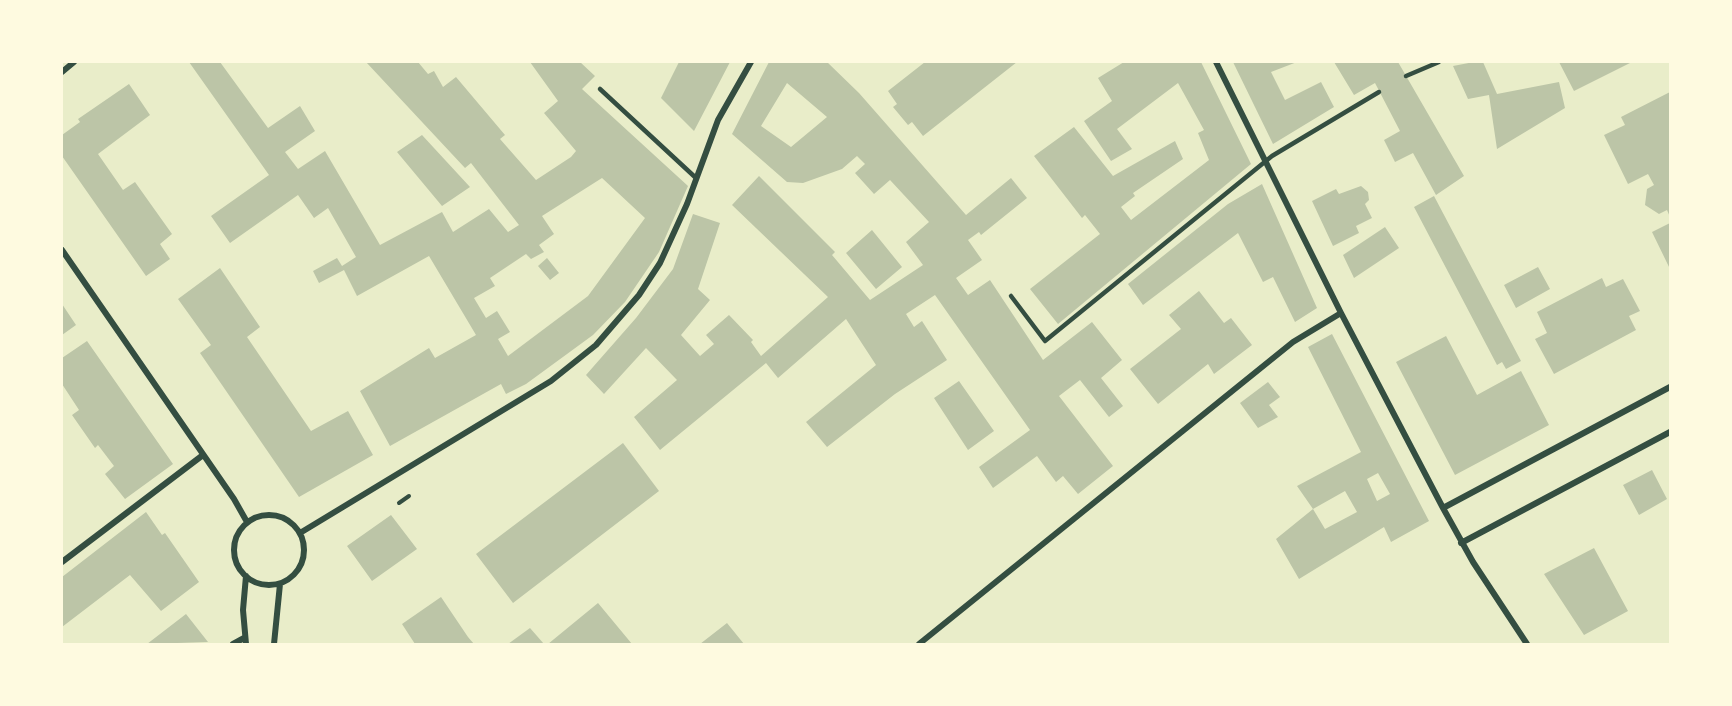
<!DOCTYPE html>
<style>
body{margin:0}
#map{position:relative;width:1732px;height:706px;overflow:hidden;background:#e9edc9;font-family:"Fira Sans",sans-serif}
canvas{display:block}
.frame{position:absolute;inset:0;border:63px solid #fefae0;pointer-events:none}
</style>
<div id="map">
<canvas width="1732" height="706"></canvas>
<div class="frame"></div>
</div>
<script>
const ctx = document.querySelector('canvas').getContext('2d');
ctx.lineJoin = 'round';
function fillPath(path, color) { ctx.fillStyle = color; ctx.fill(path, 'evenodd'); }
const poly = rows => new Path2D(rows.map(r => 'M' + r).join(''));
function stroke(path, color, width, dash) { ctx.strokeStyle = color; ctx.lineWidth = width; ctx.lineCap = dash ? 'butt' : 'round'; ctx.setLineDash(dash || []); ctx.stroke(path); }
fillPath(poly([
 [189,62,220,62,268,128,300,106,315,131,285,152,298,169,325,151,380,245,442,212,453,232,489,209,508,232,519,225,471,163,465,168,366,62,418,62,428,74,434,71,443,87,456,77,505,135,500,139,536,180,571,157,576,151,544,113,558,101,530,62,580,62,595,76,582,89,688,186,659,252,625,302,593,335,526,384,506,394,501,384,390,446,360,391,429,348,435,358,476,335,429,256,357,296,344,270,319,283,313,271,337,258,342,266,356,257,328,208,314,218,298,195,230,243,211,216,269,175],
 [602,178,645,218,588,296,508,356,498,339,510,332,497,311,486,318,474,298,495,286,490,278,526,254,531,259,544,252,539,245,554,234,542,216],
 [679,62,730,62,694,131,661,98],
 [769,62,827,62,859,93,966,215,1011,178,1027,198,981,235,979,232,968,240,982,260,956,278,968,295,990,280,1043,360,1092,322,1122,360,1101,378,1123,406,1109,417,1080,380,1059,396,1113,466,1078,494,1063,476,1056,482,1037,456,993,488,979,467,1030,430,935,295,906,314,914,327,922,321,947,360,895,394,827,447,806,422,876,365,846,319,778,378,766,363,660,450,634,417,677,380,646,348,604,394,586,375,636,318,673,269,693,214,720,223,698,289,710,300,681,335,700,356,714,344,706,335,729,315,753,340,751,342,761,356,828,297,732,205,759,176,835,252,832,255,870,300,923,265,906,242,929,222,890,180,874,194,855,173,865,164,857,156,842,169,803,183,787,182,732,134],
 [787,83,827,117,791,147,761,126],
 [925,62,1017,62,923,136,912,122,908,125,893,107,897,104,888,91],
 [1124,62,1201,62,1251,164,1058,324,1030,289,1100,234,1085,215,1082,218,1034,156,1074,127,1113,176,1175,141,1183,159,1133,193,1135,196,1121,207,1131,220,1209,160,1198,133,1204,130,1178,83,1117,129,1132,149,1111,161,1084,121,1112,101,1098,78],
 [1233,62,1297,62,1271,72,1285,100,1321,82,1334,107,1273,144],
 [1334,62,1398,62,1464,176,1436,195,1413,153,1395,162,1384,140,1400,131,1375,83,1354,95],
 [1474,62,1483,62,1497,94,1559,82,1565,108,1497,149,1489,95,1468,99,1453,66],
 [1559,62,1632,62,1574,91],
 [129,84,150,115,98,154,123,190,135,182,172,234,160,244,170,259,146,276,62,156,62,135,80,122,78,119],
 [1670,92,1670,217,1667,210,1659,214,1645,205,1647,189,1654,185,1648,174,1628,184,1604,135,1625,125,1621,117],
 [422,135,470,187,442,206,397,152],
 [1262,184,1317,308,1295,322,1273,277,1263,282,1238,233,1143,305,1128,284,1228,204],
 [1361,186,1368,192,1369,200,1365,204,1372,218,1356,226,1359,233,1333,246,1312,201,1336,189,1339,194],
 [1434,196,1521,361,1506,369,1502,362,1497,365,1414,207],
 [1670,223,1670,269,1652,232],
 [1385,227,1399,248,1354,278,1343,255],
 [872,230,902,267,876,289,846,253],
 [547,258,559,273,550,280,538,266],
 [1538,267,1550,289,1516,308,1504,285],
 [220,268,260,327,247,337,311,431,348,411,373,455,299,497,200,353,211,345,178,299],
 [1602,278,1606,287,1623,279,1640,311,1629,316,1636,330,1554,374,1535,339,1547,333,1537,312],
 [1199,291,1224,323,1231,318,1252,345,1214,374,1208,364,1158,404,1130,369,1181,329,1169,315],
 [62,304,76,325,62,335],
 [1332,334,1429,521,1391,542,1384,527,1299,579,1276,539,1313,509,1325,529,1357,512,1345,491,1313,509,1297,486,1361,452,1308,347],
 [1378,473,1390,494,1377,501,1367,479],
 [1446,336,1477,395,1521,371,1549,425,1455,475,1396,362],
 [87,341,173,464,125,499,105,474,114,466,98,445,95,448,72,415,79,410,62,384,62,358],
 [959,381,994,431,968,450,934,398],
 [1268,382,1280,397,1269,405,1278,417,1258,428,1240,403],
 [623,443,659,491,513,603,476,554],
 [1652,470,1667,499,1639,515,1623,485],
 [146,512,162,535,165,533,199,582,161,611,130,575,62,627,62,577],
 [391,515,417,549,372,581,347,546],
 [1594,548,1628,611,1584,635,1544,574],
 [441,597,468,637,474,644,415,644,402,624],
 [598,603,632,644,548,644],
 [186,614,208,642,147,644],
 [727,623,744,644,700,644],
 [530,628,544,644,508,644]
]), '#bcc5a7');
stroke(poly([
 [399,503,409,496]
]), '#344e41', 4);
stroke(poly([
 [1406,76,1439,62],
 [600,89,696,178],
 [1011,296,1045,341,1272,156,1379,92]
]), '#344e41', 4.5);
stroke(poly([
 [1216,62,1341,313,1443,508,1473,562,1527,644],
 [62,72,74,62],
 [62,250,234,499,247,522],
 [1443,508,1670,387],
 '234 550a35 35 0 1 1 70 0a35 35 0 1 1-70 0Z',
 [300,533,551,381,596,345,639,295,660,263,687,204,718,120,751,62],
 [1461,543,1670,432],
 [62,562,203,455],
 [233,644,244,638],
 [246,644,243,610,246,576],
 [274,644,280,584],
 [919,644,1293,342,1341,313]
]), '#344e41', 6);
</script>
